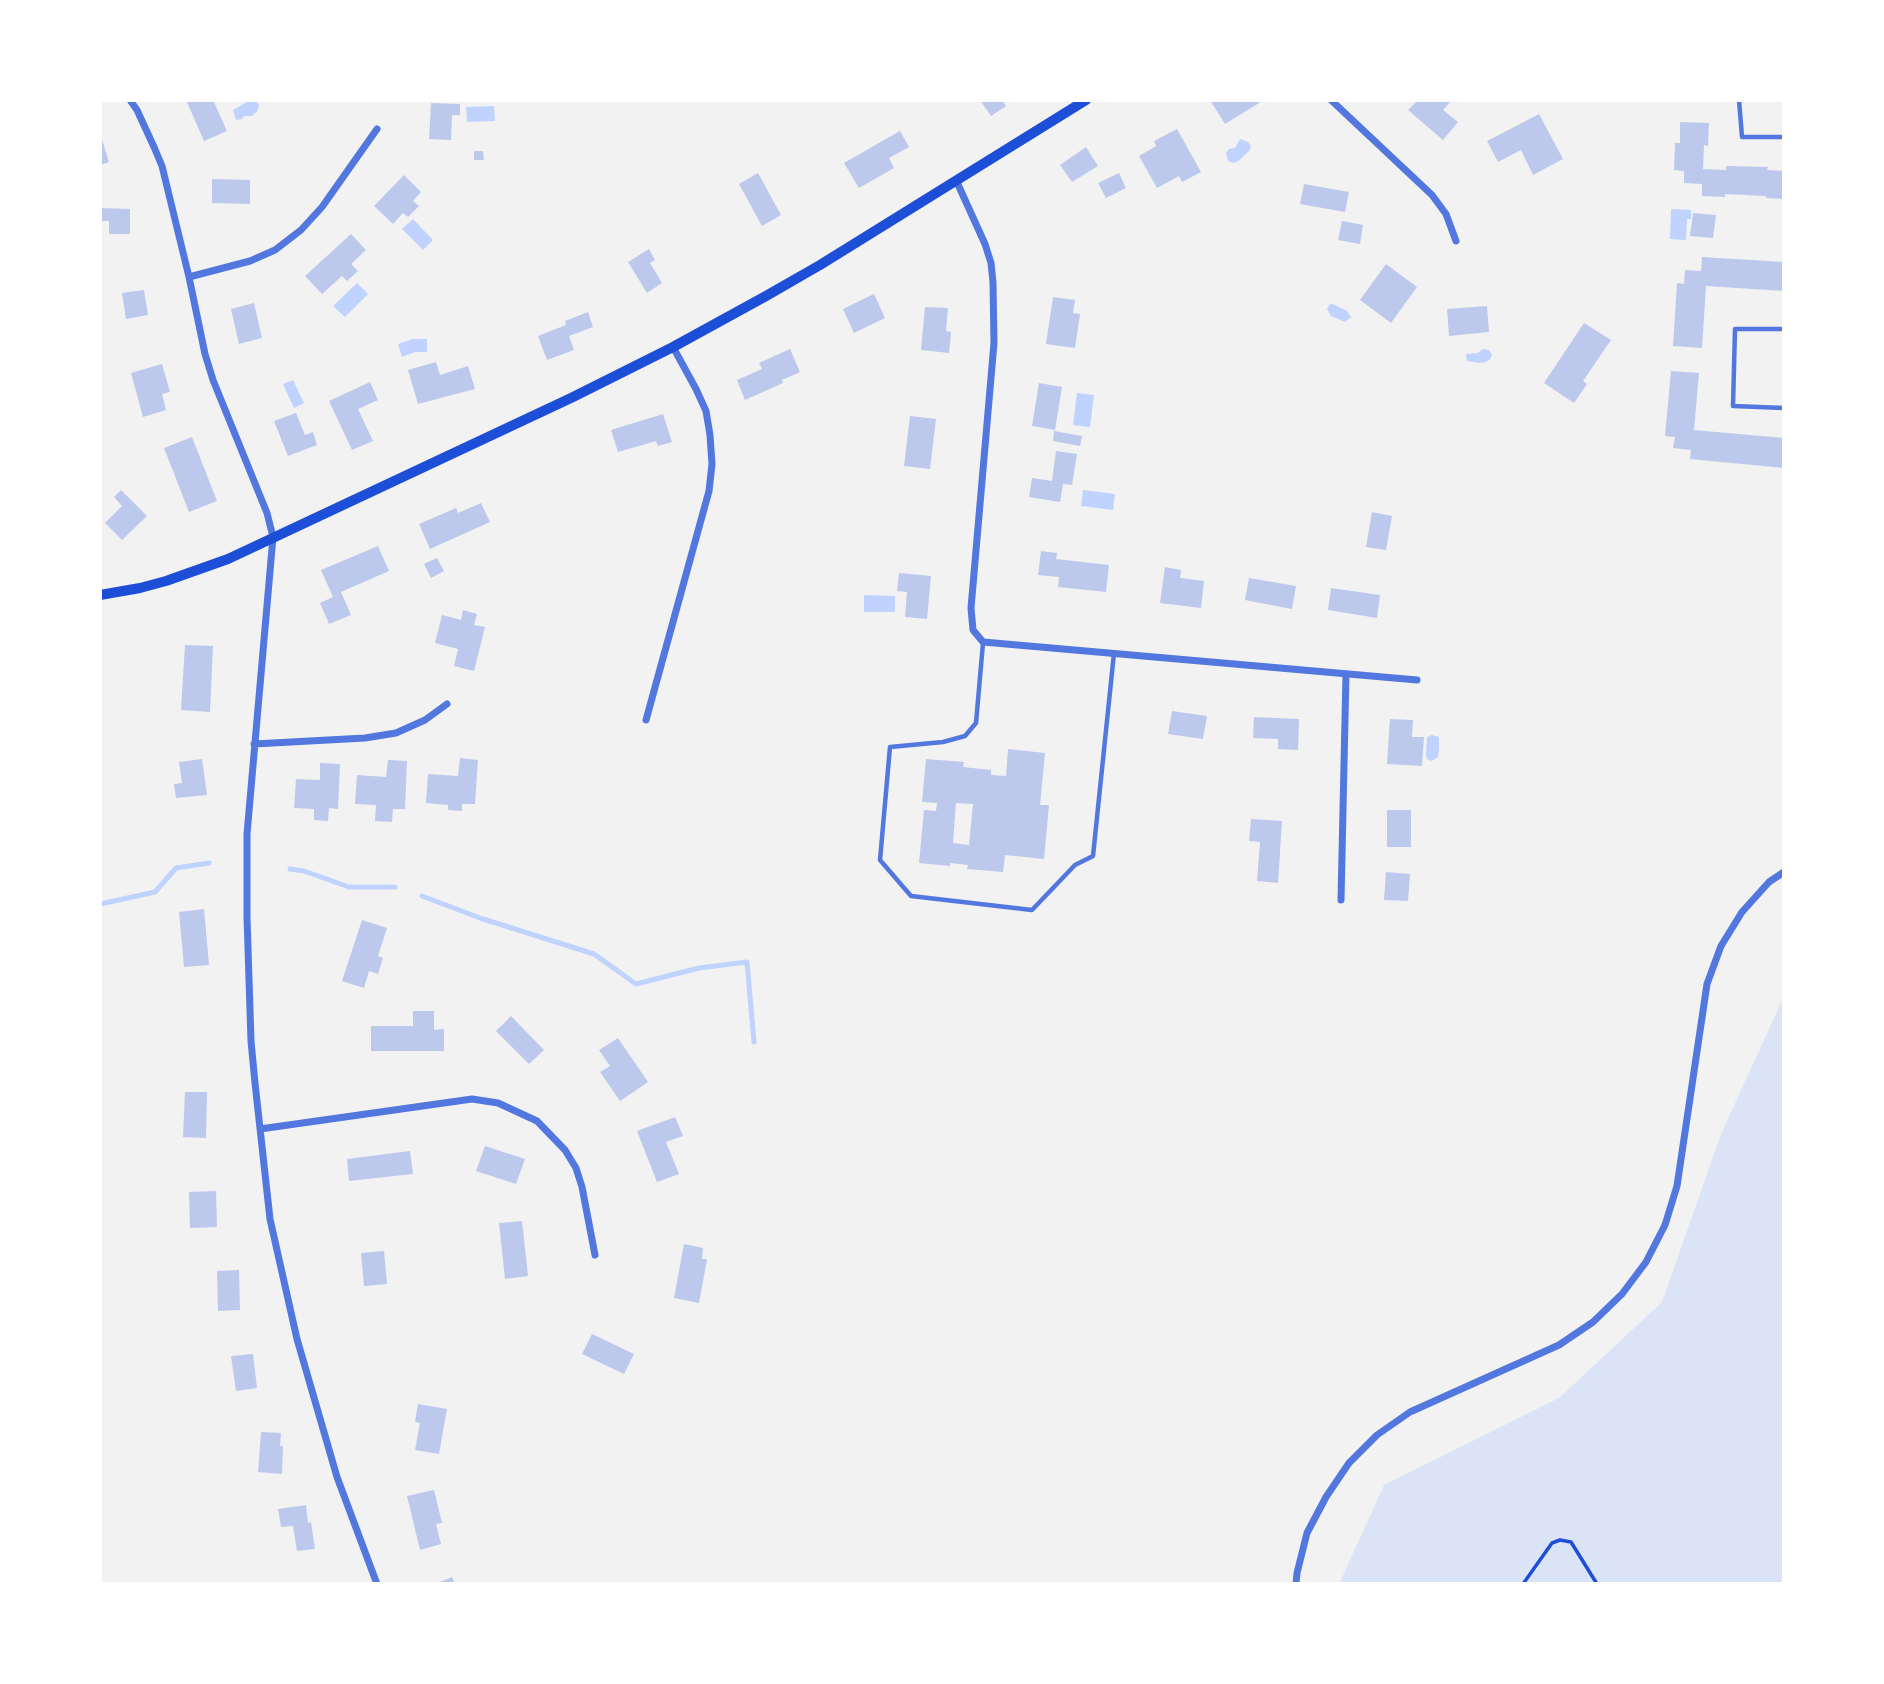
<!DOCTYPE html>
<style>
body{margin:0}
#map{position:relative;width:1884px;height:1684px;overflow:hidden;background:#f2f2f2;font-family:"Fira Sans",sans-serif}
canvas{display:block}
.frame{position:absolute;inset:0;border:102px solid #fff;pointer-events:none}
</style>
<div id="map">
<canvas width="1884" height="1684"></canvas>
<div class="frame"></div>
</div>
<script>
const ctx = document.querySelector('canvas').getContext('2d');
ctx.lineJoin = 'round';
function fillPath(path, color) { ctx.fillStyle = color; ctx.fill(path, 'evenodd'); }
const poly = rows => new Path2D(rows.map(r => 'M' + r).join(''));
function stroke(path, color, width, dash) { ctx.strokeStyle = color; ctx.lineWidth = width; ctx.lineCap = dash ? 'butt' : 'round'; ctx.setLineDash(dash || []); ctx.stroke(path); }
fillPath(poly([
 [1784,996,1784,1584,1339,1584,1384,1485,1559,1398,1662,1302,1721,1134]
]), '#dbe4f7');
fillPath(poly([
 [250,100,256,101,259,105,258,110,252,116,244,116,242,119,236,120,233,110],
 [494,106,495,121,467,122,466,107],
 [1240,139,1248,142,1251,146,1250,150,1237,162,1233,163,1228,161,1226,153,1229,149,1235,148],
 [1671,209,1691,210,1691,219,1687,219,1686,240,1670,239],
 [413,219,433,240,423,250,402,229],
 [357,283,368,294,345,317,333,306],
 [1330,304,1333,304,1347,311,1351,317,1345,322,1331,316,1327,309],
 [413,339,427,339,427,352,415,352,402,357,398,344],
 [1483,349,1489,350,1492,355,1490,359,1486,362,1479,363,1467,361,1466,354,1478,353],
 [293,380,304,403,294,408,283,384],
 [1077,393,1094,395,1090,427,1073,425],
 [1083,490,1115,494,1113,510,1081,506],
 [864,595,895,596,895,612,864,612],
 [1432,735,1439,737,1439,748,1438,757,1431,761,1427,759,1426,755,1427,737]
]), '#bfd3fe');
stroke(poly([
 [290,869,304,871,349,887,395,887],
 [422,896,480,918,594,954,636,984,699,968,747,962,754,1042],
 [100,904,155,892,176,868,209,863]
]), '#bfd3fe', 5);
fillPath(poly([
 [186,100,213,100,227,131,204,141],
 [980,100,1002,100,1006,106,991,116],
 [1210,100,1264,100,1225,124],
 [1418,100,1452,100,1443,110,1458,122,1443,140,1408,110],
 [431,103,460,104,460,115,452,115,451,140,429,139],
 [1539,114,1563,159,1533,175,1521,150,1498,162,1487,141],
 [1680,122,1709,123,1708,146,1704,145,1703,169,1726,170,1726,166,1768,167,1767,170,1784,171,1784,199,1766,198,1766,196,1725,194,1725,197,1702,196,1702,184,1684,183,1684,171,1674,170,1675,143,1680,143],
 [1177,129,1201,172,1182,182,1179,176,1157,188,1139,156,1156,146,1154,141],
 [900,131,909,147,889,158,894,168,859,188,844,163],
 [100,133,109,162,100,165],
 [1086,147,1098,166,1072,182,1060,165],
 [474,151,483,151,484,160,474,160],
 [758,173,781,215,762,226,739,184],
 [1119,173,1126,188,1106,198,1098,183],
 [404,175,421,192,413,201,419,206,408,217,403,213,393,224,374,206],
 [212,179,250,180,250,204,212,203],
 [1304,184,1349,192,1345,212,1300,204],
 [100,208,130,209,130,234,109,234,109,221,100,221],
 [1693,213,1716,215,1713,238,1690,236],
 [1342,221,1363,225,1360,244,1338,240],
 [351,234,366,250,351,264,358,271,347,281,342,276,322,294,305,276],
 [649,249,655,260,650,263,662,283,647,293,628,262],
 [1702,257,1784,262,1784,291,1706,286,1702,348,1673,346,1677,283,1684,284,1685,270,1701,271],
 [1386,264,1417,287,1391,323,1360,300],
 [144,290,148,315,126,319,122,293],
 [874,294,885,318,854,333,843,309],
 [1053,297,1075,300,1073,313,1080,314,1075,348,1046,344],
 [254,303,262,338,239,344,231,309],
 [1487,306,1489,332,1449,336,1447,309],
 [925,307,948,308,946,331,951,332,949,353,921,350],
 [588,312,593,327,569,336,574,350,547,360,538,336,566,325,565,321],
 [1584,323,1611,340,1583,381,1587,384,1574,403,1544,383],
 [790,349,800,372,782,380,783,383,745,400,737,380,762,369,759,363],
 [436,362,440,375,468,366,475,389,418,404,408,370],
 [162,364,170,392,162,394,166,410,143,417,131,373],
 [1671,371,1699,373,1694,430,1784,438,1784,468,1690,459,1691,450,1673,448,1675,437,1665,436],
 [370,382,378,400,358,409,373,441,352,450,329,401],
 [1039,383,1062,387,1055,430,1032,426],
 [296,413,305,435,313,432,317,445,288,456,274,421],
 [663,414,672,442,658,446,656,441,618,452,611,430],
 [910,416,936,419,930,469,904,466],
 [1054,431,1082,436,1080,446,1053,441],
 [192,437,217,501,189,512,164,448],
 [1056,451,1077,454,1072,485,1063,484,1060,502,1029,497,1032,478,1052,481],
 [121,490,147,516,122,540,105,523,122,506,114,497],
 [481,503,490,522,430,549,419,524,456,508,458,513],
 [1372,512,1392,516,1386,550,1366,547],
 [378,546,389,571,341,592,351,615,329,624,320,603,333,597,321,570],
 [1041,551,1057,553,1056,559,1109,565,1106,592,1058,587,1059,577,1038,575],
 [437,558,444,571,431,578,424,564],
 [1165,567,1181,570,1180,578,1204,581,1201,608,1160,603],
 [899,573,931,576,927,619,905,617,907,592,897,591],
 [1249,578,1296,586,1292,609,1245,600],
 [1331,588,1380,595,1377,618,1328,610],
 [463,610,477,614,474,625,485,627,474,671,454,666,458,649,435,643,442,615,461,620],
 [185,645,213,646,210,712,181,710],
 [1172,711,1207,716,1203,739,1168,734],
 [1254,717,1299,719,1298,750,1278,749,1278,739,1253,738],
 [1390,719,1413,720,1412,737,1424,737,1422,766,1387,764],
 [1008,749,1045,753,1040,805,1049,805,1044,859,1005,855,1003,872,967,869,968,865,950,863,950,866,919,863,924,810,936,811,937,803,922,802,926,759,964,762,963,767,991,770,991,775,1006,776],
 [956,803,973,804,969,845,953,843],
 [460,758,478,760,475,804,462,804,462,811,448,810,448,805,426,803,428,774,458,776],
 [202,759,207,795,176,798,174,784,182,783,179,762],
 [388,760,407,761,405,809,393,809,392,822,375,821,376,805,355,804,357,775,386,777],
 [320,763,340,764,338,809,329,808,328,821,314,820,314,809,294,808,296,779,320,780],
 [1387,810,1411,810,1411,847,1387,847],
 [1251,819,1282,821,1278,883,1257,881,1260,842,1249,841],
 [1386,872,1410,874,1408,901,1384,900],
 [204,909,209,965,184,967,179,912],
 [362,920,387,928,378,956,383,958,378,974,369,971,364,988,342,981],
 [413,1011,434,1011,434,1030,444,1029,444,1051,371,1051,371,1026,413,1026],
 [511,1016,544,1050,529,1064,496,1031],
 [618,1038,648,1082,620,1101,600,1072,610,1066,599,1050],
 [185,1092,207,1092,206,1138,183,1137],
 [675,1117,683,1136,666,1142,679,1174,657,1182,637,1131],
 [485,1146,525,1159,516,1184,476,1171],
 [410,1151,413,1174,349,1181,347,1159],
 [216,1191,217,1227,190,1228,189,1192],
 [522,1221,528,1276,505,1279,499,1223],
 [684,1244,703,1248,702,1259,707,1259,699,1303,674,1298],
 [384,1251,387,1284,364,1286,361,1253],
 [239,1270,240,1310,218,1311,217,1271],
 [592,1334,634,1354,624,1374,582,1354],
 [253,1354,257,1388,236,1391,231,1356],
 [418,1404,447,1409,439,1454,415,1450,420,1423,415,1422],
 [261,1432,281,1433,280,1446,283,1446,282,1474,258,1472],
 [434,1490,442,1523,436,1524,441,1544,420,1550,407,1496],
 [306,1505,308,1523,311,1522,315,1549,297,1551,293,1526,281,1527,278,1509],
 [452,1577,455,1584,435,1584]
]), '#bdc9ec');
stroke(poly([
 [1523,1584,1552,1543,1560,1540,1571,1542,1597,1584]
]), '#1d4ed8', 3.5);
stroke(poly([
 [1739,100,1742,137,1784,137],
 [1784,329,1735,329,1733,406,1784,408],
 [983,643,976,723,965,736,943,742,890,747,880,860,911,896,1032,910,1075,865,1093,856,1114,653]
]), '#5277de', 4.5);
stroke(poly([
 [130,100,137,110,154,147,162,166,189,277,205,354,213,380,267,513,273,537,247,834,247,917,251,1041,255,1083,270,1219,297,1339,337,1477,377,1584],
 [1331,100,1432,195,1446,214,1456,241],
 [956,180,985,244,991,263,993,282,994,343,971,608,973,630,983,642,1417,680],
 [189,277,250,261,275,250,301,230,322,207,377,129],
 [646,720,709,491,712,464,710,435,706,411,696,389,673,347],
 [254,744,365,738,396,733,425,720,447,704],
 [1341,900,1346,674],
 [260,1129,472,1099,498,1103,537,1121,565,1150,576,1168,582,1187,595,1255],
 [1296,1584,1297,1573,1307,1533,1326,1497,1349,1463,1377,1435,1410,1412,1559,1345,1593,1322,1622,1294,1646,1262,1665,1225,1677,1186,1707,984,1721,946,1742,912,1769,882,1784,872]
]), '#5277de', 7);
stroke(poly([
 [100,595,140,588,166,581,228,559,571,398,673,347,766,296,820,265,1086,100]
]), '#1d4ed8', 10);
</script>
